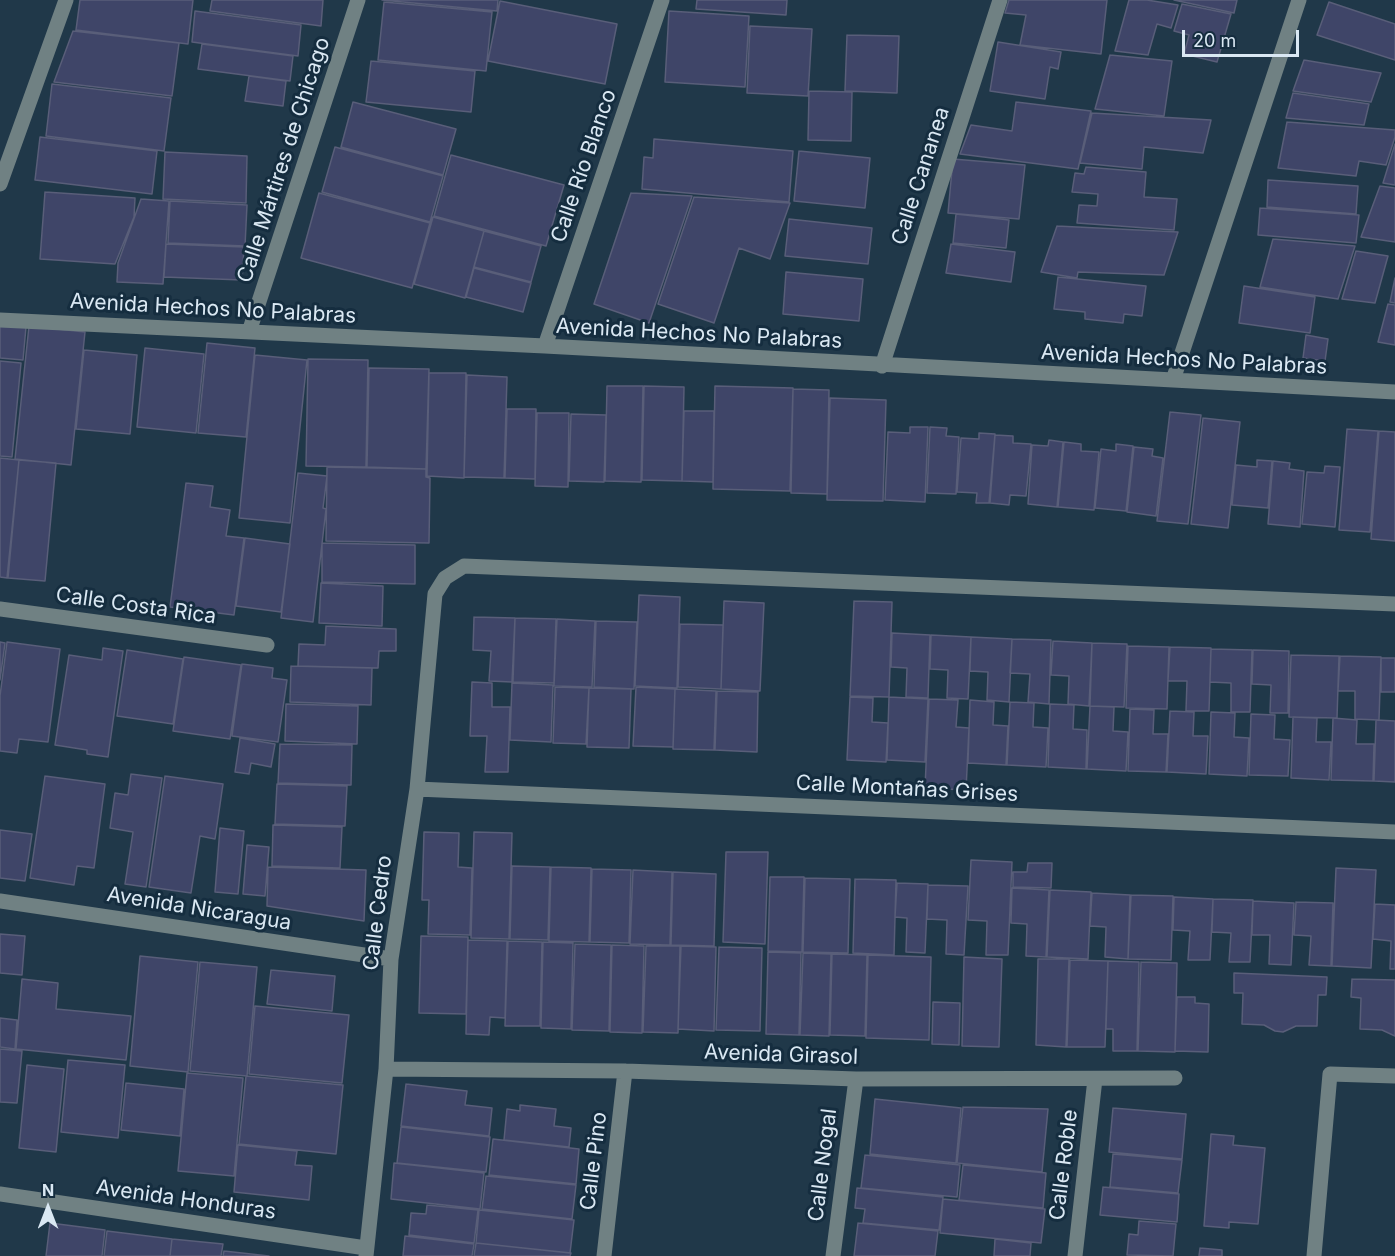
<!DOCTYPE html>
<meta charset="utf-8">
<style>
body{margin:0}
#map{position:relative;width:1395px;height:1256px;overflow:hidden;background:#203849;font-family:Inter,sans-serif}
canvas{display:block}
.north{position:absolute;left:18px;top:1178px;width:60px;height:60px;-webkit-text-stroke:4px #152d3f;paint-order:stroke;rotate:0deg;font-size:16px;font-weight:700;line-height:24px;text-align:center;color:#dae8f3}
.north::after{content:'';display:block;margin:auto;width:21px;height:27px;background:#dae8f3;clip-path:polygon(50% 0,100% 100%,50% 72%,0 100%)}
.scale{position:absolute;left:1182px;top:30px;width:117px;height:27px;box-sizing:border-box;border:3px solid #dae8f3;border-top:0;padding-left:8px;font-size:18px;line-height:21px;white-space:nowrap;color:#dae8f3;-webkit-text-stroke:4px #152d3f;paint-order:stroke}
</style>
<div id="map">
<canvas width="1395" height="1256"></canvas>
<div class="north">N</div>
<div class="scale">20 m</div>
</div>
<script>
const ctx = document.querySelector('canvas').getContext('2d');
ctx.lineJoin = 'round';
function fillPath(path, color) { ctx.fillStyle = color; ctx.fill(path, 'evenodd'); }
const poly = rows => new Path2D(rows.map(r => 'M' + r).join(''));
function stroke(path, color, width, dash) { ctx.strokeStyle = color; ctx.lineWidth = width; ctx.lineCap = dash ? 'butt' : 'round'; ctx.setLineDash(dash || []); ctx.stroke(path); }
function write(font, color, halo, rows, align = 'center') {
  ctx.font = font + ' Inter,sans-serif'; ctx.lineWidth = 6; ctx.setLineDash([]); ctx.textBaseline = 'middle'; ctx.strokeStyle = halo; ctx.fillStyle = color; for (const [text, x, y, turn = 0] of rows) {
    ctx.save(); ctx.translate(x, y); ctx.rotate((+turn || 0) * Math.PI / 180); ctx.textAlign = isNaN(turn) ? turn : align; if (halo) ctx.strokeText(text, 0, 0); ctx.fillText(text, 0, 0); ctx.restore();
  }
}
const building = poly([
 [80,0,193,0,188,44,76,30,80,0],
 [212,0,323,0,321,26,210,11,212,0],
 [382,0,498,0,497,11,382,0],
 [697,0,787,0,786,15,696,9,697,0],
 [1009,0,1107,0,1101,54,1020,45,1026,15,1005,13,1009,0],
 [1129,0,1147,0,1178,5,1171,28,1157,24,1148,55,1115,51,1129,0],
 [1174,0,1237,0,1234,13,1174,0],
 [500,1,617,24,605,84,488,61,500,1],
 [384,2,492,12,486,71,378,60,384,2],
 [1329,2,1395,24,1395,60,1317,35,1329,2],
 [1182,4,1231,14,1217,62,1184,54,1189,35,1174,31,1182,4],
 [195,11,301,25,298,56,192,42,195,11],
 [669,11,749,16,745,87,665,82,669,11],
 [750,26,812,29,808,96,747,93,750,26],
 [73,31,179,43,172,96,54,82,73,31],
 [847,35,899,36,897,93,845,91,847,35],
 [998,42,1061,52,1058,69,1050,67,1045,99,990,91,998,42],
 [202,44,293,56,290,81,198,69,202,44],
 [1110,55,1172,61,1164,116,1095,109,1110,55],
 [1304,60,1381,73,1371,102,1293,91,1304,60],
 [371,61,475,71,471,112,366,102,371,61],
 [249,76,286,81,283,106,245,101,249,76],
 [52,84,171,98,164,151,46,136,52,84],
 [809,91,852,92,851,141,808,140,809,91],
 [1293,93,1369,104,1364,125,1286,118,1293,93],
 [353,102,456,129,443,175,341,147,353,102],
 [1016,102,1091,111,1078,169,960,154,971,125,1012,131,1016,102],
 [1092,113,1211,120,1203,153,1144,147,1142,169,1080,163,1092,113],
 [1287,122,1395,130,1395,137,1386,165,1359,161,1356,176,1278,168,1287,122],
 [40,137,157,151,152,194,35,180,40,137],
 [654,139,793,151,789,202,642,189,644,157,653,158,654,139],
 [1395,144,1395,185,1383,183,1395,144],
 [335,147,443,176,430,222,322,192,335,147],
 [799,151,870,158,865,208,794,201,799,151],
 [165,152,247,156,246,203,163,199,165,152],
 [451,155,564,185,546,246,434,216,451,155],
 [953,159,1025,165,1019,219,948,213,953,159],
 [1086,167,1146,172,1144,197,1177,199,1174,230,1077,223,1079,205,1097,206,1098,194,1072,192,1075,173,1084,174,1086,167],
 [1268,180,1358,186,1356,214,1267,207,1268,180],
 [1380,186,1395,188,1395,242,1361,237,1380,186],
 [45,192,135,198,134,217,115,264,40,259,45,192],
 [319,193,430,223,412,288,301,258,319,193],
 [631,193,692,196,649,323,594,304,631,193],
 [694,197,790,203,770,259,739,248,714,323,658,304,694,197],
 [141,199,169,201,163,284,117,282,118,263,141,199],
 [170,201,247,205,245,246,168,243,170,201],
 [1260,208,1359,215,1356,243,1258,235,1260,208],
 [956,214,1009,220,1006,248,953,243,956,214],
 [433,217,484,231,465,298,414,284,433,217],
 [789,219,872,228,868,264,785,256,789,219],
 [1057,226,1178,232,1164,275,1078,272,1077,278,1041,272,1057,226],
 [484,231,541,246,531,282,474,267,484,231],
 [1273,239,1355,246,1338,299,1260,287,1273,239],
 [166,244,244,247,242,280,164,277,166,244],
 [951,244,1015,252,1011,282,946,273,951,244],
 [1356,251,1388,256,1375,303,1342,299,1356,251],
 [474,268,531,283,523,312,466,297,474,268],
 [786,272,863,279,859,321,783,314,786,272],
 [1058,277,1146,286,1142,316,1124,314,1123,323,1085,319,1085,312,1054,309,1058,277],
 [1395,278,1395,303,1390,302,1395,278],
 [1244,286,1315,297,1310,333,1239,323,1244,286],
 [1388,304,1395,305,1395,345,1378,342,1388,304],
 [0,325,26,327,23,360,0,358,0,325],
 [29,326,85,332,71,465,15,459,29,326],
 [1306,335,1328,339,1325,361,1303,358,1306,335],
 [207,343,255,348,246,437,198,433,207,343],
 [145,348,204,354,196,433,137,427,145,348],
 [84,350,137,355,130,434,76,429,84,350],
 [255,355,307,360,290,523,239,518,255,355],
 [308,359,368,360,366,467,306,466,308,359],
 [0,361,21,363,12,457,0,456,0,361],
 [369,368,429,369,426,469,367,467,369,368],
 [429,373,466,373,464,478,427,476,429,373],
 [467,375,507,377,504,478,464,477,467,375],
 [607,386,643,386,641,482,605,481,607,386],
 [644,386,684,387,682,481,642,480,644,386],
 [715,386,793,388,790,491,713,489,715,386],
 [793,389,829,390,827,494,791,493,793,389],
 [830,398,886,400,883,501,827,500,830,398],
 [507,409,536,409,535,479,505,478,507,409],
 [684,411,714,411,713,482,682,481,684,411],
 [1170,412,1201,415,1188,524,1157,521,1170,412],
 [537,413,569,413,568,487,535,486,537,413],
 [571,414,606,415,604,482,569,481,571,414],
 [1203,418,1240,422,1228,528,1191,524,1203,418],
 [910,427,928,427,925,502,885,500,888,432,910,433,910,427],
 [930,427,947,428,946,436,959,437,956,494,927,493,930,427],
 [1347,429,1378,431,1370,532,1339,530,1347,429],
 [1379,431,1395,432,1395,541,1371,539,1379,431],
 [979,433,995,434,989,503,976,503,977,493,957,492,961,438,979,439,979,433],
 [995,435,1013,436,1013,443,1031,444,1026,496,1010,495,1009,505,990,503,995,435],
 [1049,440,1063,442,1057,507,1028,504,1032,445,1048,446,1049,440],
 [1064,442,1081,444,1081,451,1099,452,1094,510,1058,507,1064,442],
 [1116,444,1133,446,1126,511,1095,508,1101,449,1116,451,1116,444],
 [1134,447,1153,449,1152,456,1163,458,1156,516,1127,512,1134,447],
 [0,458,19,460,7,578,0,577,0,458],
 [19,460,56,463,45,581,8,578,19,460],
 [1257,460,1272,461,1268,508,1232,505,1236,465,1257,467,1257,460],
 [1273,461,1290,463,1289,469,1304,471,1300,527,1268,524,1273,461],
 [1325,466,1340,467,1335,527,1302,524,1307,472,1324,473,1325,466],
 [327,467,426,469,426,477,430,478,429,543,326,541,327,467],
 [298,473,327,476,323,508,326,509,313,622,281,618,298,473],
 [186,483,213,486,210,507,230,510,226,536,244,538,234,615,170,607,186,483],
 [245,538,290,544,281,612,236,606,245,538],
 [322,543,415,545,415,584,322,582,322,543],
 [321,583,383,586,382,626,319,623,321,583],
 [639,595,680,597,677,688,635,686,639,595],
 [724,601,764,603,760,691,721,689,724,601],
 [854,601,892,602,889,697,850,696,854,601],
 [474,617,515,618,512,682,489,681,491,651,473,650,474,617],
 [515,618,556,619,554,683,513,682,515,618],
 [557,619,595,621,592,687,554,686,557,619],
 [596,621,637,622,634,689,594,687,596,621],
 [680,624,723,625,721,689,678,687,680,624],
 [326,626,396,629,396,651,379,651,378,668,298,666,299,644,325,645,326,626],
 [892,633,930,635,928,698,906,697,907,668,891,667,892,633],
 [931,635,971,637,968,699,947,698,948,670,930,669,931,635],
 [971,637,1012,639,1009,702,987,700,988,672,970,671,971,637],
 [1012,639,1051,640,1049,704,1028,702,1030,674,1010,673,1012,639],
 [1053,641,1092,643,1089,706,1068,704,1069,676,1051,675,1053,641],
 [0,642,5,643,0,680,0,642],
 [7,642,60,649,48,742,19,739,17,753,0,751,0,696,7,642],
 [1092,643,1127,644,1124,707,1090,706,1092,643],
 [1128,646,1169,647,1167,709,1126,708,1128,646],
 [1170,647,1211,648,1209,711,1186,711,1187,681,1168,681,1170,647],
 [103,648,123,651,108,757,87,754,87,750,55,745,69,655,102,660,103,648],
 [1211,649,1252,650,1250,712,1231,712,1231,683,1210,682,1211,649],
 [127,650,183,659,173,724,117,716,127,650],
 [1253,650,1289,651,1288,713,1270,713,1271,685,1252,684,1253,650],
 [1291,655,1339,656,1337,718,1289,717,1291,655],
 [1340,656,1381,657,1379,720,1355,719,1355,691,1338,691,1340,656],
 [184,657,241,665,230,739,173,731,184,657],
 [1381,658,1395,658,1395,692,1381,692,1381,658],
 [242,664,273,668,272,678,287,680,278,742,232,736,242,664],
 [291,666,372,668,371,705,290,702,291,666],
 [472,682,492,683,492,707,510,707,508,772,485,772,487,736,470,736,472,682],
 [512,683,553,685,551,742,510,740,512,683],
 [555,687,589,688,586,744,553,743,555,687],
 [636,687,675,689,673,747,633,746,636,687],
 [589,688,631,689,629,748,587,747,589,688],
 [675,689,716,691,714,750,673,749,675,689],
 [717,691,758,692,757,752,715,750,717,691],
 [850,697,873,698,872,722,888,723,886,762,847,760,850,697],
 [889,697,928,699,925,762,887,760,889,697],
 [929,699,958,700,956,727,969,728,966,790,925,788,929,699],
 [970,700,994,702,993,725,1008,726,1006,765,968,763,970,700],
 [1010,702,1034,703,1033,727,1048,728,1046,767,1007,765,1010,702],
 [286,704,358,706,357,744,285,741,286,704],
 [1050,704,1074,705,1073,729,1087,730,1086,769,1048,767,1050,704],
 [1090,706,1114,707,1113,731,1128,732,1126,771,1087,769,1090,706],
 [1130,709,1154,710,1153,734,1168,734,1166,772,1128,771,1130,709],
 [1170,711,1194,712,1193,736,1208,736,1206,774,1167,772,1170,711],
 [1211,712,1235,713,1234,737,1249,738,1247,776,1209,774,1211,712],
 [1251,714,1275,715,1274,739,1290,740,1288,776,1249,775,1251,714],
 [1293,717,1317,718,1316,742,1331,742,1329,780,1291,778,1293,717],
 [1333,718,1357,720,1356,744,1374,744,1373,781,1331,780,1333,718],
 [1376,720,1395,721,1395,782,1374,781,1376,720],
 [240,738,275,744,271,767,251,763,249,774,235,772,240,738],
 [280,744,352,745,351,785,278,783,280,744],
 [131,774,162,778,146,887,125,884,133,832,110,828,115,793,128,795,131,774],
 [45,776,105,784,94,868,77,866,74,885,30,878,45,776],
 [165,776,223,784,215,839,200,836,191,893,149,887,165,776],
 [277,784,347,786,345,826,275,824,277,784],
 [273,825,342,827,340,868,272,866,273,825],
 [220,828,244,831,238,894,215,892,220,828],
 [0,830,32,834,25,881,0,878,0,830],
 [424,832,459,833,458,867,472,868,470,935,428,934,429,900,422,900,424,832],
 [474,832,512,833,509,939,471,938,474,832],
 [247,845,269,847,265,896,243,894,247,845],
 [726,852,768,852,765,944,723,942,726,852],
 [971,860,1012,862,1008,955,986,955,987,921,968,920,971,860],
 [1028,863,1052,863,1051,888,1013,887,1013,872,1027,872,1028,863],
 [512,866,550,867,548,940,510,939,512,866],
 [268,867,366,870,364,921,267,906,268,867],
 [551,867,591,868,589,942,549,941,551,867],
 [1336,868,1376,870,1371,968,1332,966,1336,868],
 [592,869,631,870,629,943,590,942,592,869],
 [633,870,672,872,670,945,630,944,633,870],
 [673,872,716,874,714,946,671,945,673,872],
 [770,877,804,877,802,952,768,951,770,877],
 [805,878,850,879,848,953,803,952,805,878],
 [855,879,896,880,894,955,853,953,855,879],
 [897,883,928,884,925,953,906,952,907,918,895,917,897,883],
 [928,885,968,886,964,955,946,954,947,920,927,919,928,885],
 [1012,888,1049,890,1046,957,1026,956,1027,924,1011,923,1012,888],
 [1050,890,1091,892,1088,959,1047,957,1050,890],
 [1092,893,1130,895,1128,959,1105,957,1106,927,1090,926,1092,893],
 [1131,895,1173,896,1171,960,1128,959,1131,895],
 [1174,897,1213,899,1210,960,1188,960,1190,931,1173,930,1174,897],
 [1213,899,1253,900,1250,962,1229,962,1231,933,1212,932,1213,899],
 [1253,901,1294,903,1291,965,1269,964,1270,935,1252,935,1253,901],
 [1296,902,1333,903,1331,966,1309,965,1311,936,1294,935,1296,902],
 [1375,904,1395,905,1395,969,1390,969,1391,941,1373,939,1375,904],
 [0,934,25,936,22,975,0,973,0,934],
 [421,936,468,937,466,1014,419,1013,421,936],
 [468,940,507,941,505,1018,490,1017,489,1035,466,1034,468,940],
 [508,941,542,942,540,1026,505,1026,508,941],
 [543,942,573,943,571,1029,541,1028,543,942],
 [575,944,611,945,609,1031,572,1030,575,944],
 [612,945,644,946,642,1033,610,1032,612,945],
 [646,946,680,946,678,1033,643,1032,646,946],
 [681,946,716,947,714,1031,678,1029,681,946],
 [719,947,762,948,760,1031,716,1030,719,947],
 [768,952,801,953,799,1035,766,1034,768,952],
 [803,953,831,954,829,1036,800,1035,803,953],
 [832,954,867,955,865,1036,830,1035,832,954],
 [868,955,931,957,929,1040,866,1038,868,955],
 [140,956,198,962,188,1072,130,1066,140,956],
 [964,957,1002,959,999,1047,962,1046,964,957],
 [1038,959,1069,959,1066,1047,1036,1045,1038,959],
 [1070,960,1108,961,1105,1047,1067,1047,1070,960],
 [1108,961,1139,962,1137,1051,1113,1051,1113,1029,1106,1029,1108,961],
 [200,962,257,967,247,1076,190,1071,200,962],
 [1141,962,1177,963,1175,1052,1138,1051,1141,962],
 [271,970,335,976,332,1011,267,1004,271,970],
 [1234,973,1327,977,1326,995,1318,995,1317,1026,1296,1026,1283,1032,1275,1031,1264,1025,1242,1024,1243,993,1234,993,1234,973],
 [22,979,58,983,56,1009,131,1016,126,1060,16,1049,22,979],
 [1352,979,1395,980,1395,1036,1382,1030,1360,1029,1361,998,1351,997,1352,979],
 [1177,997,1195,997,1195,1003,1209,1004,1208,1052,1175,1051,1177,997],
 [933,1002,960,1003,959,1045,932,1044,933,1002],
 [255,1006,349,1015,342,1083,249,1074,255,1006],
 [0,1018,17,1020,15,1049,0,1047,0,1018],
 [0,1049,22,1051,17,1103,0,1102,0,1049],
 [68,1060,125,1065,118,1138,61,1132,68,1060],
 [27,1065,64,1069,56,1152,19,1148,27,1065],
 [187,1073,243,1078,234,1176,178,1171,187,1073],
 [246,1076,343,1085,336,1154,239,1144,246,1076],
 [126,1083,184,1089,180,1136,121,1130,126,1083],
 [406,1084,467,1091,465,1105,492,1108,489,1136,401,1126,406,1084],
 [875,1099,961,1108,956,1163,870,1154,875,1099],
 [520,1105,556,1109,554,1126,571,1128,569,1147,504,1140,507,1109,520,1111,520,1105],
 [963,1107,1048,1109,1042,1172,957,1163,963,1107],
 [1113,1108,1186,1114,1182,1159,1109,1152,1113,1108],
 [401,1127,490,1137,486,1172,397,1163,401,1127],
 [1211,1134,1234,1136,1233,1145,1265,1148,1258,1224,1229,1222,1229,1228,1204,1226,1211,1134],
 [493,1139,579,1149,576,1184,489,1175,493,1139],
 [238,1145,297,1151,295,1165,312,1166,309,1200,234,1192,238,1145],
 [1113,1154,1182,1160,1178,1193,1110,1187,1113,1154],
 [865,1155,960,1165,957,1197,861,1188,865,1155],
 [394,1163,484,1173,480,1209,391,1199,394,1163],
 [963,1165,1046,1173,1043,1208,959,1200,963,1165],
 [486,1176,576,1185,572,1219,482,1209,486,1176],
 [1103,1187,1179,1194,1177,1222,1100,1215,1103,1187],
 [857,1188,943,1197,939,1230,863,1223,865,1209,855,1208,857,1188],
 [943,1199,1045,1209,1041,1243,940,1233,943,1199],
 [427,1205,478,1210,474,1243,409,1235,411,1213,426,1214,427,1205],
 [479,1210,574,1220,570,1253,476,1243,479,1210],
 [1139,1221,1176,1224,1173,1256,1127,1255,1129,1234,1138,1235,1139,1221],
 [50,1223,105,1230,102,1256,46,1256,50,1223],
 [858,1223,938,1231,935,1256,854,1256,858,1223],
 [107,1231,172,1239,170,1256,104,1256,107,1231],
 [405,1236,474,1244,472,1256,403,1256,405,1236],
 [172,1239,223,1244,221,1256,170,1256,172,1239],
 [995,1239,1031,1243,1030,1256,994,1256,995,1239],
 [476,1243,571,1253,570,1256,474,1256,476,1243],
 [1200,1248,1222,1250,1222,1256,1199,1256,1200,1248],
 [224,1251,269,1256,223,1256,224,1251]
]);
fillPath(building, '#3f4568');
stroke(building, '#595e79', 1.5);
stroke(poly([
 [0,184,66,0],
 [0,320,545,346,1395,392],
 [249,332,358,0],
 [545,346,662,0],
 [882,366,1000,0],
 [1173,380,1299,0],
 [0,609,267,645],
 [417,789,1395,832],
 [0,901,391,959],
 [386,1069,625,1071,856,1079,1175,1078],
 [0,1194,366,1248],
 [366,1256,386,1069,391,959,417,789,435,594,445,578,464,566,1395,604],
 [604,1256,625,1071],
 [833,1256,856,1079],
 [1075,1256,1095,1079],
 [1314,1256,1330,1074,1395,1076]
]), '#708183', 15);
write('21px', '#dae8f3', '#152d3f', [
 ["Calle Mártires de Chicago",284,160,-72],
 ["Calle Río Blanco",584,166,-71],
 ["Calle Cananea",921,176,-72],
 ["Avenida Hechos No Palabras",213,309,3],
 ["Avenida Hechos No Palabras",699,334,3],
 ["Avenida Hechos No Palabras",1184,360,3],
 ["Calle Costa Rica",136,606,8],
 ["Calle Montañas Grises",907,789,3],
 ["Avenida Nicaragua",199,909,9],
 ["Calle Cedro",378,913,-83],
 ["Avenida Girasol",781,1055,2],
 ["Calle Pino",594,1161,-83],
 ["Calle Nogal",823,1165,-83],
 ["Calle Roble",1064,1165,-83],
 ["Avenida Honduras",186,1200,8]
]);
</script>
